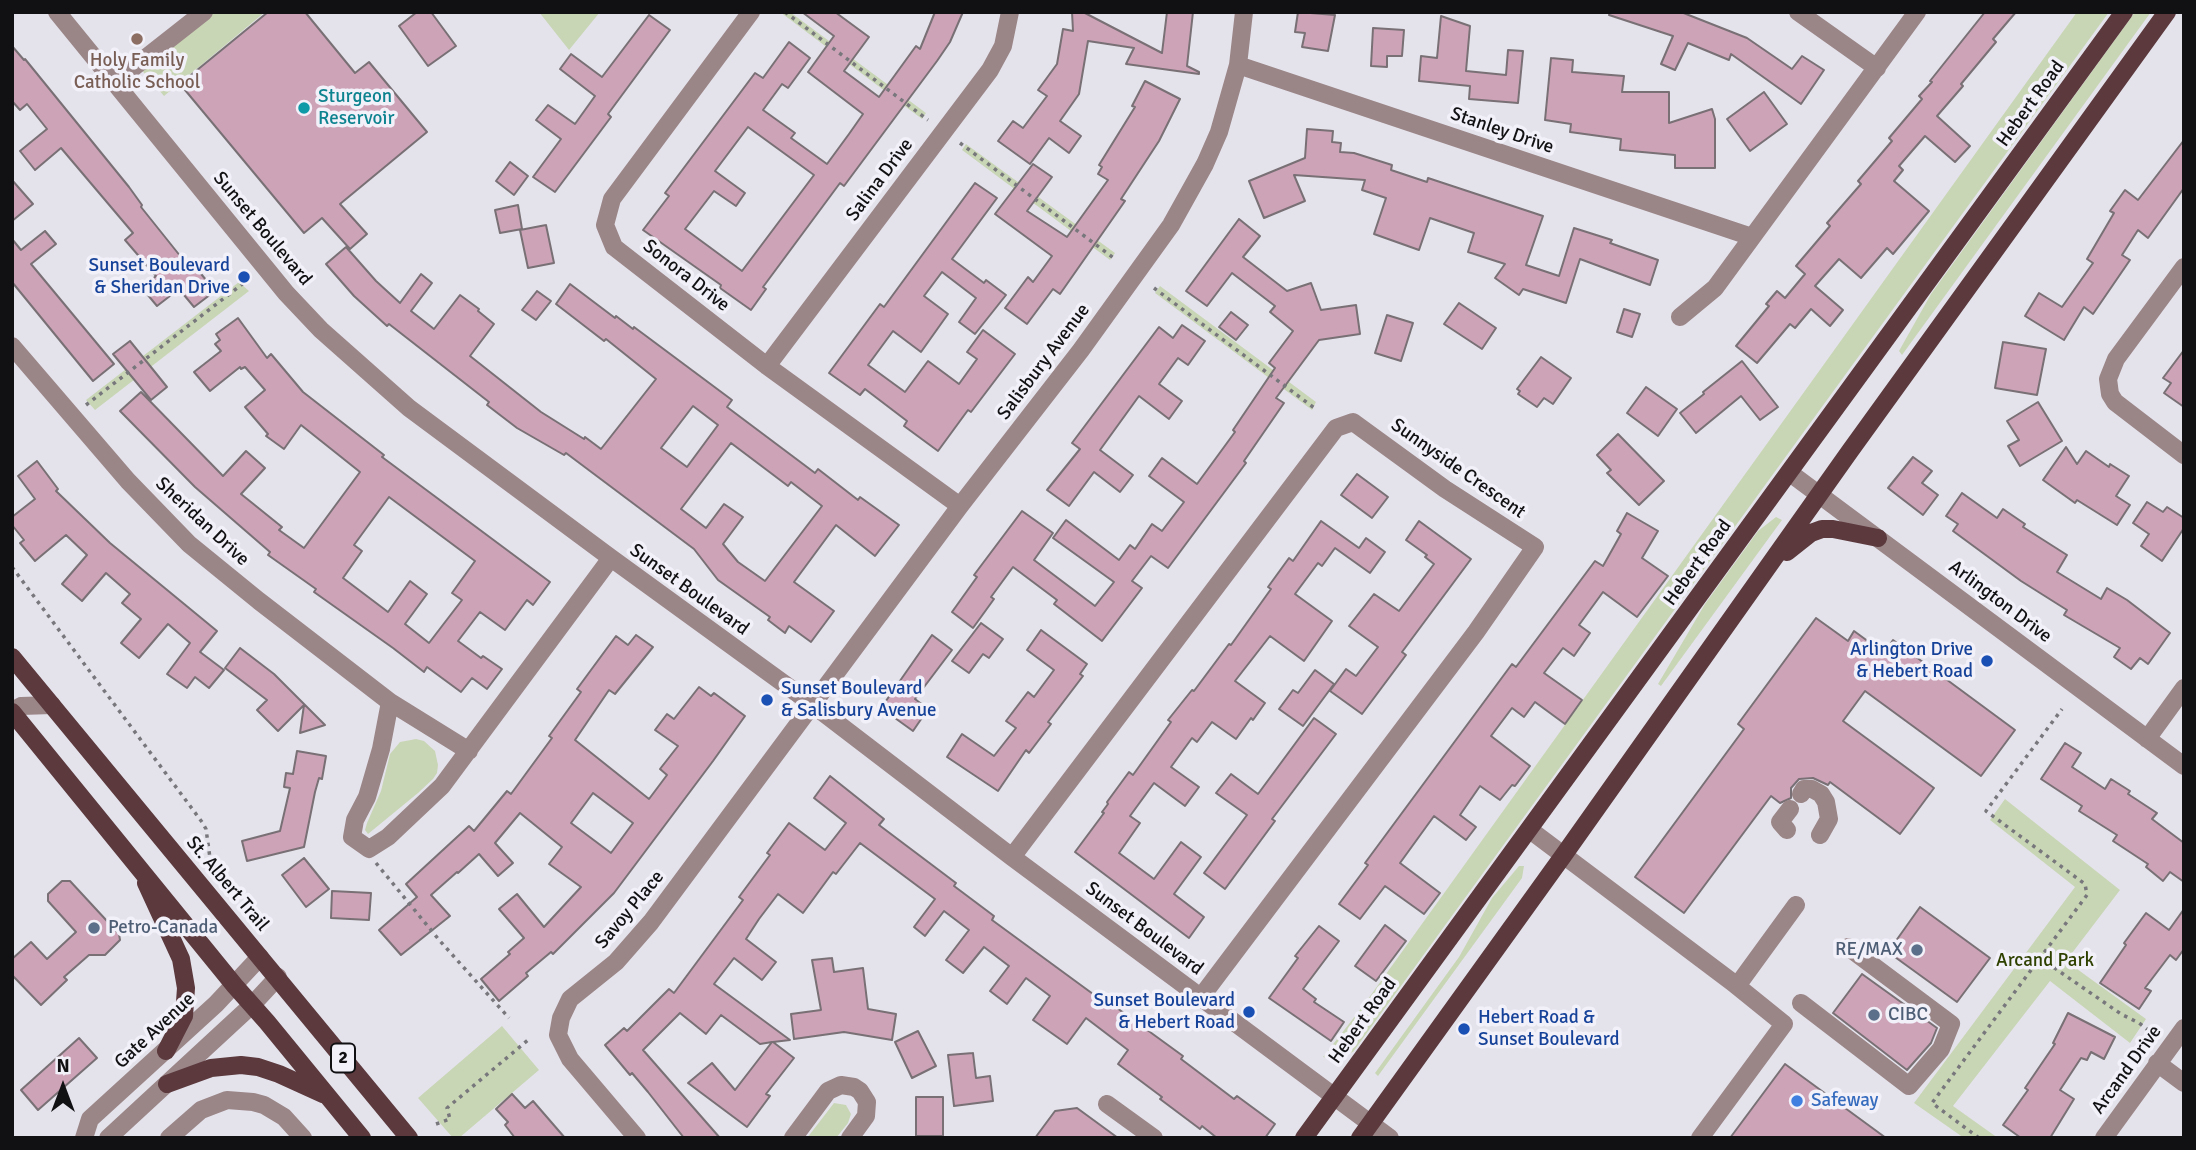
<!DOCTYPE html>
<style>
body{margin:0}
#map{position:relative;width:2196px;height:1150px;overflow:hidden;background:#e4e3ec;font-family:Signika,sans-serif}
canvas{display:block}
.frame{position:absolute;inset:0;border:14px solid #111113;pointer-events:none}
.north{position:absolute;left:28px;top:1052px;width:70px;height:70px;-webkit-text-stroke:5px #f2f0f9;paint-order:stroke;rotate:0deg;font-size:19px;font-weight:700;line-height:28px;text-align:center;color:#111113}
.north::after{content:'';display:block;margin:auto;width:24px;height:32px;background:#111113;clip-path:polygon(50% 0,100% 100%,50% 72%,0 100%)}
</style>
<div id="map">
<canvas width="2196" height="1150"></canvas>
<div class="frame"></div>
<div class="north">N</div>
</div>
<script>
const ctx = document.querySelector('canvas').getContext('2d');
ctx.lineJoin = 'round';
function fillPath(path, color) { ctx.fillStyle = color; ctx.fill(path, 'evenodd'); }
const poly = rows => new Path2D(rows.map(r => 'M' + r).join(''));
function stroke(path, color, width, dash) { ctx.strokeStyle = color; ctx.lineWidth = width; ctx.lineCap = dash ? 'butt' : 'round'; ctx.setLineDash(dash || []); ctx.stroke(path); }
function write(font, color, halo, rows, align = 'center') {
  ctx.font = font + ' Signika,sans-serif'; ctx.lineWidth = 7; ctx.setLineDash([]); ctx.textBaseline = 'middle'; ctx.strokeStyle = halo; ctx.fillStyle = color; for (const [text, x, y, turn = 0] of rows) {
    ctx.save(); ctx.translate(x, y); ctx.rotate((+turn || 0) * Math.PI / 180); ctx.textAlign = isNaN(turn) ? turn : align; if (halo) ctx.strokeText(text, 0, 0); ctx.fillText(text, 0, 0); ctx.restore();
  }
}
fillPath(poly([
 [211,12,265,12,164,96,139,67],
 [539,12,600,12,569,50],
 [780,12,790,12,926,113,922,119],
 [2077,12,2109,12,1353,1052,1332,1059,1323,1057,1363,1006],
 [2135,12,2151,12,1902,355,1899,351,1931,294],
 [966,144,1115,253,1110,260,962,150],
 [239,282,249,291,95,410,86,400],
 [1160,286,1316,402,1312,410,1155,293],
 [1776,517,1782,520,1661,686,1658,684,1705,604,1758,531],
 [416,739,424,741,435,751,438,765,437,773,433,779,418,793,368,834,365,830,367,823,381,791,390,754,400,742],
 [2005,799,2120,890,2066,961,2146,1019,2130,1043,2050,981,1953,1106,1998,1138,1964,1138,1914,1103,2075,887,1990,820],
 [1519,866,1524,866,1522,878,1378,1076,1375,1073,1459,957,1492,898],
 [502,1026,539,1070,459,1138,453,1138,418,1098],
 [834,1103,846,1105,851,1114,848,1123,836,1138,807,1138]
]), '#c9d6b5');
const building = poly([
 [268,12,305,12,355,73,369,62,427,132,340,204,367,234,350,249,322,218,304,233,180,84,268,12],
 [417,12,431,12,456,46,428,66,399,26,417,12],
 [802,12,835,12,869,37,844,71,879,97,916,46,920,49,935,12,963,12,950,42,937,61,844,186,840,183,763,287,766,289,751,310,720,288,721,285,643,230,669,196,665,193,755,73,763,78,789,42,810,58,788,88,782,84,763,110,795,133,791,138,827,164,849,134,863,114,808,72,834,36,802,12],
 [748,127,814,175,742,271,685,229,714,191,736,206,745,193,715,171,748,127],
 [1072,12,1083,12,1162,53,1167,12,1193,12,1187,66,1199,72,1199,74,1126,64,1134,48,1088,41,1079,94,1060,121,1081,136,1069,153,1049,138,1030,164,998,141,1013,121,1023,128,1047,96,1038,90,1057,64,1063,29,1073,31,1072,12],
 [1298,12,1335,15,1328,51,1302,47,1305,33,1295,32,1298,12],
 [1610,12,1681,12,1747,38,1792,69,1802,56,1824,70,1801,104,1731,54,1729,60,1688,43,1675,70,1661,64,1673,36,1609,15,1610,12],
 [1985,12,2016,12,1993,39,1996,42,1961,84,1963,86,1937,116,1970,146,1955,162,1925,136,1899,166,1903,170,1894,181,1929,211,1893,254,1887,248,1861,278,1839,259,1815,286,1843,310,1830,326,1811,309,1795,328,1790,324,1757,363,1736,346,1769,306,1766,304,1777,291,1785,298,1805,274,1796,266,1830,226,1827,223,1861,184,1858,181,1892,141,1889,138,1922,99,1919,96,1932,82,1930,81,1985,12],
 [649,15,670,30,608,114,611,117,555,192,533,177,561,139,536,120,548,105,575,124,595,96,560,69,571,54,602,77,649,15],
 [1441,16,1470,26,1466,71,1506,75,1508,50,1523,51,1518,103,1469,99,1470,86,1419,81,1421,56,1437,58,1441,16],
 [1373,28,1404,30,1402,56,1387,56,1387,67,1371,66,1373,28],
 [12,46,24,60,25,59,129,187,142,205,141,207,189,267,193,264,215,291,194,307,179,289,157,306,142,288,156,276,125,240,133,233,61,148,35,170,20,151,47,129,27,104,20,110,12,101,12,46],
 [1551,58,1573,60,1572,72,1624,76,1622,92,1669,92,1669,123,1712,109,1715,119,1715,168,1675,168,1675,155,1620,150,1621,139,1570,132,1571,124,1545,120,1551,58],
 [1145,81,1180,99,1159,141,1121,199,1125,201,1060,294,1053,289,1027,324,1005,308,1028,277,1033,282,1052,256,995,214,1033,164,1052,177,1027,211,1067,237,1108,180,1098,174,1102,167,1099,165,1135,107,1132,106,1145,81],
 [1764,92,1787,124,1750,151,1727,119,1764,92],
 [1307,129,1333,131,1332,142,1341,143,1340,152,1354,153,1392,165,1391,170,1427,182,1428,178,1543,216,1526,265,1559,276,1574,228,1612,240,1610,243,1658,260,1650,285,1580,259,1566,303,1523,289,1519,295,1495,278,1505,264,1468,252,1474,233,1430,218,1419,250,1374,234,1386,198,1362,190,1365,180,1294,175,1305,201,1264,218,1249,181,1305,158,1307,129],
 [2184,140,2184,188,2148,238,2138,230,2122,255,2130,260,2093,314,2084,307,2064,340,2025,316,2039,293,2062,307,2093,263,2087,259,2114,213,2110,211,2125,190,2138,200,2184,140],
 [510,162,528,176,514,195,496,181,510,162],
 [12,180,33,204,12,221,12,180],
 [975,183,997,198,952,259,984,283,986,280,1006,295,975,334,959,322,976,298,942,272,924,296,948,314,921,352,893,331,868,365,905,392,928,361,959,384,977,359,967,352,983,330,1015,354,971,412,968,410,938,451,904,426,907,421,865,389,860,395,829,373,880,304,884,307,975,183],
 [518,205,522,229,500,233,495,210,518,205],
 [1239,219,1260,236,1243,257,1287,291,1311,283,1321,310,1356,305,1360,334,1319,340,1276,398,1284,403,1244,461,1246,463,1168,568,1151,556,1132,581,1142,588,1102,641,1054,604,1057,600,1013,567,991,597,994,599,973,628,952,612,977,577,974,575,1022,511,1053,533,1034,560,1095,606,1114,582,1053,538,1066,520,1119,560,1130,545,1135,549,1152,524,1162,531,1184,502,1149,476,1162,458,1197,484,1235,432,1233,430,1275,368,1269,363,1293,331,1270,312,1275,306,1232,273,1207,306,1186,291,1239,219],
 [546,225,554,263,528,268,520,230,546,225],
 [45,231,56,244,31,264,114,364,93,381,12,282,12,239,21,250,45,231],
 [346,247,376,281,400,303,421,274,432,283,411,311,434,329,460,295,479,309,478,311,494,324,470,356,541,412,584,439,585,437,601,449,656,379,606,339,604,341,556,304,570,284,615,318,616,316,633,329,634,327,732,400,727,407,815,473,818,469,858,500,860,497,899,525,875,556,836,525,794,582,834,611,811,642,789,626,785,633,768,620,770,617,718,580,694,549,566,453,564,455,517,428,487,405,489,402,389,324,387,326,354,296,326,264,346,247],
 [693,406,718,425,687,467,661,448,693,406],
 [731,443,788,486,791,482,822,506,765,581,738,562,723,544,743,517,724,504,706,528,681,509,731,443],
 [537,291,551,301,536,320,522,310,537,291],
 [1459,303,1496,328,1482,349,1444,324,1459,303],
 [1624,309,1640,314,1632,337,1617,332,1624,309],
 [1231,312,1248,325,1236,340,1219,327,1231,312],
 [1387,315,1413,323,1401,361,1375,353,1387,315],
 [238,318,267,358,271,354,303,392,384,455,382,457,550,582,533,605,527,600,505,630,480,612,458,641,481,658,483,656,502,669,487,689,472,678,461,692,427,667,424,672,393,648,314,592,316,589,268,555,270,552,195,487,120,411,141,392,223,476,246,451,265,468,241,494,282,527,279,530,304,548,360,472,301,425,284,449,266,436,268,434,245,407,265,390,245,367,241,369,240,367,210,391,194,372,221,351,215,344,220,340,216,334,238,318],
 [389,497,475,561,452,593,462,600,429,643,405,624,427,594,410,581,388,612,343,578,362,551,354,545,389,497],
 [1182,325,1205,341,1188,365,1178,358,1159,384,1182,401,1169,419,1139,396,1100,450,1133,475,1120,492,1094,472,1069,506,1047,490,1080,449,1072,443,1159,327,1173,338,1182,325],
 [130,341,167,387,151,400,113,354,130,341],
 [2003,342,2046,349,2037,395,1995,388,2003,342],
 [2184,350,2184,407,2164,393,2171,383,2163,378,2184,350],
 [1541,357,1571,378,1553,404,1544,398,1537,407,1518,394,1520,391,1517,389,1541,357],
 [1742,361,1778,407,1760,420,1741,396,1696,433,1680,413,1704,394,1703,392,1742,361],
 [1646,387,1677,409,1658,436,1627,413,1646,387],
 [2038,402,2062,441,2020,466,2008,446,2019,440,2007,421,2038,402],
 [1618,434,1664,481,1639,505,1607,473,1611,470,1597,455,1618,434],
 [2066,447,2077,464,2086,451,2109,467,2110,464,2129,476,2116,496,2130,505,2117,525,2077,500,2075,503,2043,480,2066,447],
 [1913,457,1932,471,1922,483,1938,495,1923,515,1888,488,1913,457],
 [37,461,58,489,56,491,110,543,217,631,200,652,224,670,209,688,195,677,187,688,167,674,190,643,168,624,139,658,121,643,141,619,122,603,130,594,106,573,82,601,62,584,87,555,66,535,35,561,20,543,24,540,12,525,12,517,35,499,18,476,37,461],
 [1357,474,1388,497,1372,518,1341,495,1357,474],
 [1962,493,1997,518,2003,509,2025,524,2023,527,2067,555,2057,572,2101,599,2107,588,2127,600,2170,633,2148,664,2140,658,2131,669,2114,657,2120,648,2064,615,2067,610,2021,581,1953,531,1958,524,1946,516,1962,493],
 [2147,502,2163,512,2167,507,2184,518,2184,528,2162,561,2141,546,2149,534,2133,523,2147,502],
 [1627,513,1658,531,1642,558,1668,576,1637,617,1603,592,1579,625,1590,633,1574,656,1563,648,1544,673,1582,700,1565,724,1535,702,1524,717,1512,708,1491,736,1530,766,1515,786,1512,785,1500,800,1480,786,1460,815,1476,827,1466,840,1434,816,1400,863,1440,893,1424,914,1385,886,1360,919,1339,904,1368,865,1365,863,1512,664,1516,667,1595,561,1603,566,1621,534,1617,531,1627,513],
 [1321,521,1359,548,1366,538,1385,552,1370,573,1335,548,1322,566,1318,563,1295,594,1332,621,1304,661,1270,636,1235,681,1265,703,1253,720,1251,718,1236,739,1212,722,1197,742,1192,738,1171,767,1199,787,1185,806,1154,783,1130,816,1140,823,1119,853,1154,879,1181,842,1201,857,1174,894,1204,917,1189,938,1075,852,1104,813,1102,812,1108,804,1107,802,1129,772,1133,775,1171,722,1168,720,1192,690,1194,691,1229,644,1231,645,1271,589,1268,587,1289,558,1293,561,1321,521],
 [1419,521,1471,559,1402,652,1406,655,1362,714,1330,691,1346,669,1356,676,1378,647,1349,626,1374,594,1399,611,1434,564,1425,557,1427,555,1406,540,1419,521],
 [1816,618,1848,641,1854,631,1884,653,1893,640,2015,730,1981,776,1865,691,1843,721,1934,788,1900,834,1830,782,1828,785,1813,778,1799,779,1791,788,1791,798,1780,803,1771,796,1684,913,1635,877,1744,729,1738,724,1816,618],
 [981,623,1003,639,989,658,983,654,969,673,952,661,981,623],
 [1041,630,1087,664,1080,674,1083,676,1048,722,1051,724,1029,753,1026,750,998,791,947,757,962,734,994,756,1016,728,1006,721,1028,692,1034,697,1054,670,1027,650,1041,630],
 [636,635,653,647,615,694,609,690,575,740,649,799,667,775,660,769,678,746,655,730,667,714,674,719,699,687,711,696,714,693,745,716,713,761,614,893,553,954,551,952,526,973,528,976,499,1001,481,979,510,954,508,952,524,938,499,909,517,894,544,927,581,887,549,864,562,847,520,813,495,843,513,863,498,876,479,854,458,873,457,872,431,895,450,916,401,955,379,930,417,897,406,884,469,826,474,831,507,791,511,794,552,738,549,736,581,692,577,689,616,636,628,645,636,635],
 [593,793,633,823,611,853,571,823,593,793],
 [932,635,952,650,915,699,928,709,913,731,881,708,932,635],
 [240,648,274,674,325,725,300,733,304,705,278,731,257,710,267,700,225,668,240,648],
 [1315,670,1334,684,1303,726,1279,709,1293,690,1298,693,1315,670],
 [1314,718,1336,734,1272,819,1275,821,1225,889,1204,873,1247,815,1216,793,1231,774,1258,794,1314,718],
 [2065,743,2081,753,2072,767,2105,789,2111,779,2130,791,2128,794,2157,813,2152,819,2184,843,2184,882,2170,872,2163,881,2146,867,2148,864,2113,841,2117,835,2079,811,2082,806,2041,779,2065,743],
 [297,751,326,756,322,779,319,778,315,792,304,847,247,861,242,841,280,831,290,788,284,787,286,773,293,774,297,751],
 [830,776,884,819,879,825,956,883,954,886,994,916,992,920,1093,994,1095,992,1183,1056,1181,1059,1234,1099,1237,1096,1275,1124,1265,1138,1217,1138,1202,1126,1200,1129,1160,1099,1162,1097,1118,1064,1128,1050,1086,1018,1067,1044,1033,1020,1050,996,1026,978,1007,1004,990,991,1009,966,984,947,963,973,946,960,969,930,944,911,925,936,914,927,935,899,860,843,836,874,833,872,803,913,778,894,759,919,746,939,776,962,762,980,734,958,714,984,790,1040,773,1042,794,1058,766,1094,770,1096,747,1127,688,1083,712,1063,735,1090,772,1042,760,1044,721,1015,706,1034,680,1013,643,1050,720,1138,684,1138,648,1092,632,1073,630,1075,605,1045,624,1028,627,1031,669,989,674,993,743,900,739,897,770,855,767,853,789,823,825,850,846,823,814,798,830,776],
 [304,858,329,889,306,907,282,875,304,858],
 [62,881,70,881,119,934,120,940,105,955,89,955,64,977,67,980,41,1005,12,975,12,959,31,942,47,959,76,932,48,901,48,894,62,881],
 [332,891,371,893,369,920,331,918,332,891],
 [1920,907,1990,958,1957,1002,1888,952,1920,907],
 [2184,909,2184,949,2176,960,2170,955,2145,988,2151,991,2139,1009,2100,983,2126,945,2124,943,2146,913,2169,930,2184,909],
 [1385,925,1406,941,1376,981,1355,966,1385,925],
 [1319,926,1339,941,1303,989,1316,999,1314,1002,1344,1022,1331,1041,1269,998,1298,958,1295,956,1319,926],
 [832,958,834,972,863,968,868,1009,896,1014,892,1040,844,1032,794,1039,791,1014,821,1010,812,960,832,958],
 [1862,974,1937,1028,1931,1043,1907,1070,1833,1013,1862,974],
 [2068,1013,2115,1037,2104,1059,2091,1052,2087,1060,2081,1058,2060,1090,2074,1099,2050,1138,2021,1138,2003,1125,2028,1090,2025,1088,2055,1044,2053,1043,2068,1013],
 [918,1031,936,1066,912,1078,895,1042,918,1031],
 [79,1038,97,1058,38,1110,21,1090,79,1038],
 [973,1053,976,1078,990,1076,993,1101,954,1106,948,1055,973,1053],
 [1785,1064,1886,1138,1730,1138,1785,1064],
 [512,1094,525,1108,533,1101,565,1138,515,1138,505,1125,508,1122,496,1109,512,1094],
 [916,1097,943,1097,943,1136,916,1136,916,1097],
 [1077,1108,1118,1138,1035,1138,1055,1111,1077,1108]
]);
fillPath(building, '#cda3b7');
stroke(building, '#787074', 2);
stroke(poly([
 [785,12,928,120],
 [960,143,1115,259],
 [1154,288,1317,410],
 [86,405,245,282],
 [12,567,202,822,206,829,210,858],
 [376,863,440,941,509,1018],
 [2040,958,2121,1014,2139,1023,2153,1034],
 [436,1124,450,1119,447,1108,528,1040],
 [1979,1138,1932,1103,2087,895,2085,884,1986,811,2062,709]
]), '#77777c', 3.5, [3.5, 5]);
stroke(poly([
 [57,12,286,293,321,330,409,408,611,558,812,704,1012,857,1390,1138],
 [751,12,612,199,605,225,614,247,767,366,960,506],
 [1798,12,1877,68],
 [1238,65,1752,237],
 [115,82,204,12],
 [2184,267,2116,359,2108,379,2110,394,2115,402,2184,455],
 [1680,317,1715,288,1917,12],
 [12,346,128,481,189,544,259,601,390,702,469,751],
 [767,366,990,70,1003,46,1010,12],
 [1790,473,2184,766],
 [390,702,381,749,367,797,355,820,352,837,369,849,388,837,442,786,611,558],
 [12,711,21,706,52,705],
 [2147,739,2184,688],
 [1801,794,1804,789,1812,789,1821,794,1826,802,1829,819,1820,835],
 [1530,830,1732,982,1784,1024,1700,1138],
 [1787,830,1780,822,1790,809],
 [1012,857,1336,428,1353,422,1445,489,1535,547,1476,632,1201,997],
 [1737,986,1796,905],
 [1801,1003,1909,1086,1941,1049,1951,1024,1848,947],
 [2157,1063,2184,1083],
 [1107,1104,1154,1138],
 [84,1138,90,1119,216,1004,260,957],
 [108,1138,252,1005,278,977],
 [169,1138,201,1110,227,1100,253,1102,264,1105,284,1117,303,1138],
 [637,1138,570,1059,558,1035,561,1018,570,999,616,962,651,922,960,506,1081,350,1171,225,1205,164,1219,132,1238,65,1244,12],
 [793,1138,828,1091,841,1085,854,1087,860,1091,867,1102,866,1116,850,1138],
 [2104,1138,2184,1028]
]), '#9a8587', 18);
stroke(poly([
 [1787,552,1811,533,1822,529,1833,529,1878,538],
 [12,657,409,1138],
 [12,712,235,986,267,1022,362,1138],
 [146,883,181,959,186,988,184,1016,166,1051],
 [167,1084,211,1068,241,1065,258,1067,279,1074,323,1094],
 [1304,1138,2124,12],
 [1360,1138,1563,856,1850,451,2167,12]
]), '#5b393d', 18);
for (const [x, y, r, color] of [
 [137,39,7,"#8d6e63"],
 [304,108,7,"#0f9aa8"],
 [244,277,7,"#1a4fb4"],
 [1987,661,7,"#1a4fb4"],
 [767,700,7,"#1a4fb4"],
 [94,928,7,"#5c6f8a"],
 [1917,950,7,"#5c6f8a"],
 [1249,1012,7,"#1a4fb4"],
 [1874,1015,7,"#5c6f8a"],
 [1464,1029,7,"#1a4fb4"],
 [1797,1101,7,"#3f7fe0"]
]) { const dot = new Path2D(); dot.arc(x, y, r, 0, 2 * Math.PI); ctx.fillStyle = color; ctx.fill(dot); stroke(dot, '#f2f0f9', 2.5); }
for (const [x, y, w] of [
 [343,1058,24]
]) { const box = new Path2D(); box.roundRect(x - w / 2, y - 14.5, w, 29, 5); ctx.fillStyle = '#f2f0f9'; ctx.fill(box); stroke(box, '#111113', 2); }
write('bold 18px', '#111113', null, [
 ["2",343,1058]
]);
write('19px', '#785e54', '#f2f0f9', [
 ["Holy Family",137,61],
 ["Catholic School",137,83]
]);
write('19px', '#0d838f', '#f2f0f9', [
 ["Sturgeon",318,97],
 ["Reservoir",318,119]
], 'left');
write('19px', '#111113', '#f2f0f9', [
 ["Hebert Road",2031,104,-54],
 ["Stanley Drive",1502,131,19],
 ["Salina Drive",880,180,-53],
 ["Sunset Boulevard",262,229,50],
 ["Sonora Drive",686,276,38],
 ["Salisbury Avenue",1044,362,-53],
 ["Sunnyside Crescent",1458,469,35],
 ["Sheridan Drive",202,522,43],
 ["Hebert Road",1698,563,-54],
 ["Sunset Boulevard",689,590,36],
 ["Arlington Drive",2000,602,37],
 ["St. Albert Trail",227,884,50],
 ["Savoy Place",630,910,-50],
 ["Sunset Boulevard",1144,929,37],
 ["Hebert Road",1363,1021,-54],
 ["Gate Avenue",155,1031,-43],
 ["Arcand Drive",2127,1070,-54]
]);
write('19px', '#164399', '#f2f0f9', [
 ["Sunset Boulevard",230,266],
 ["& Sheridan Drive",230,288],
 ["Arlington Drive",1973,650],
 ["& Hebert Road",1973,672],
 ["Sunset Boulevard",781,689,"left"],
 ["& Salisbury Avenue",781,711,"left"],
 ["Sunset Boulevard",1235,1001],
 ["& Hebert Road",1235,1023],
 ["Hebert Road &",1478,1018,"left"],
 ["Sunset Boulevard",1478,1040,"left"]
], 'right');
write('19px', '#4e5e75', '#f2f0f9', [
 ["Petro-Canada",108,928],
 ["RE/MAX",1903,950,"right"],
 ["CIBC",1888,1015]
], 'left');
write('19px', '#2f4101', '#f2f0f9', [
 ["Arcand Park",2045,961]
]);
write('19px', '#366cbe', '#f2f0f9', [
 ["Safeway",1811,1101]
], 'left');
</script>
